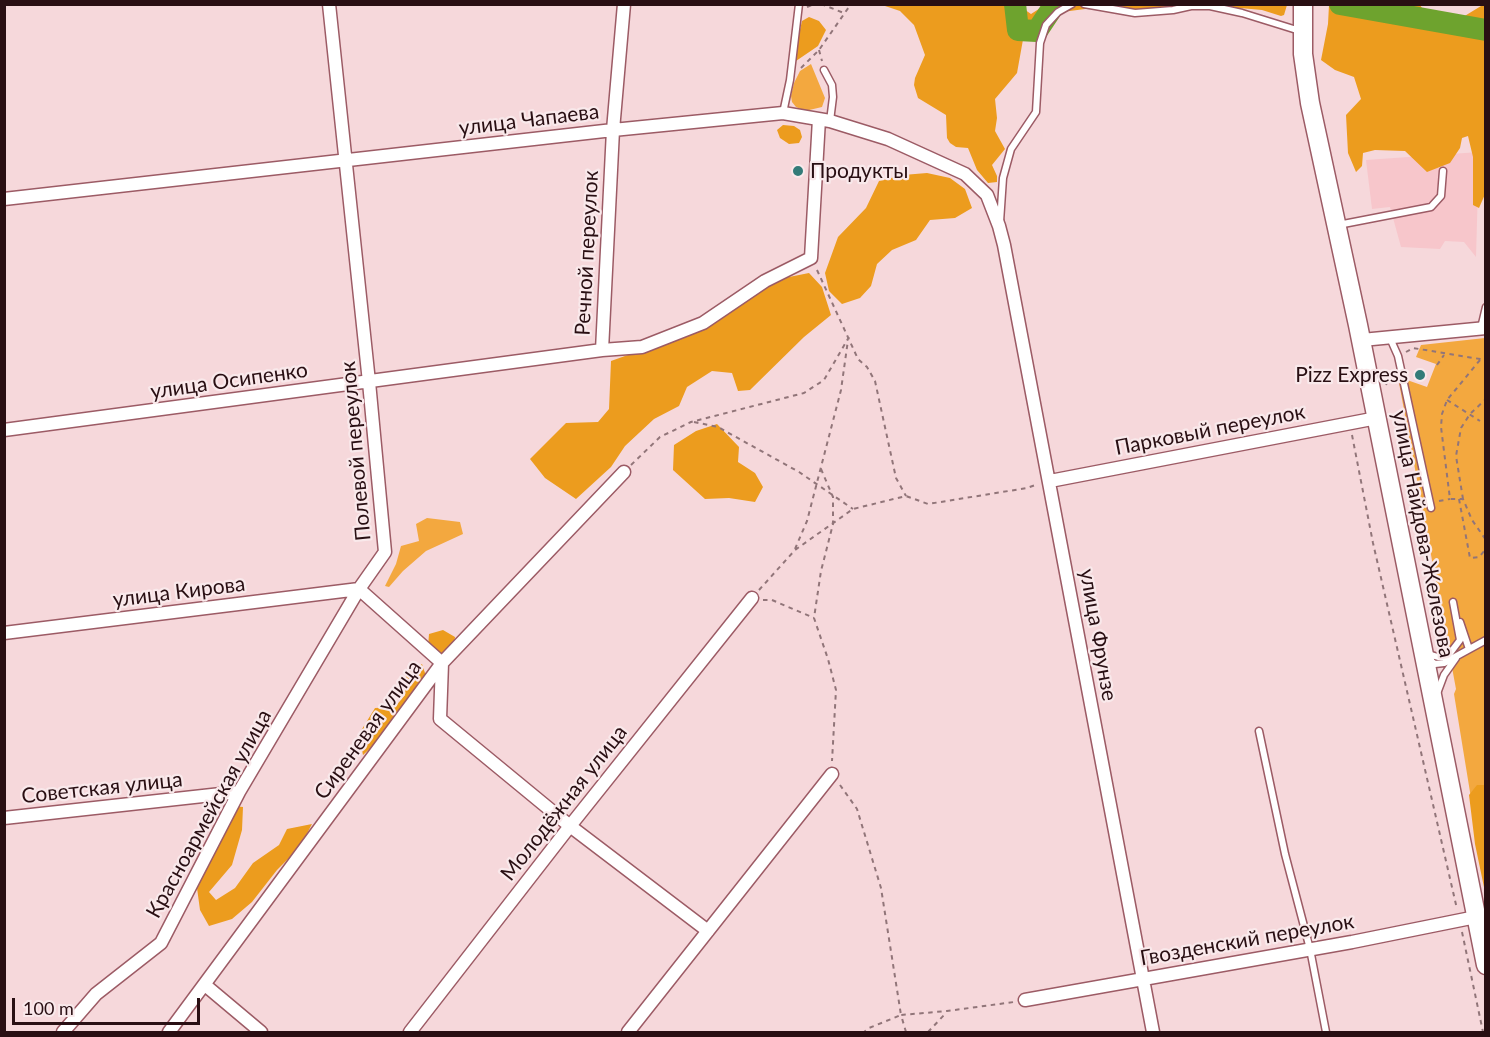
<!DOCTYPE html>
<meta charset="utf-8">
<style>
body{margin:0}
#map{position:relative;width:1490px;height:1037px;overflow:hidden;background:#f6d8db;font-family:Lato,sans-serif}
canvas{display:block}
.frame{position:absolute;inset:0;border:6px solid #290f13;pointer-events:none}
.scale{position:absolute;left:12px;top:998px;width:188px;height:27px;box-sizing:border-box;border:3px solid #290f13;border-top:0;padding-left:8px;font-size:18px;line-height:21px;white-space:nowrap;color:#290f13;-webkit-text-stroke:4px #f9e9eb;paint-order:stroke}
</style>
<div id="map">
<canvas width="1490" height="1037"></canvas>
<div class="frame"></div>
<div class="scale">100 m</div>
</div>
<script>
const ctx = document.querySelector('canvas').getContext('2d');
ctx.lineJoin = 'round';
function fillPath(path, color) { ctx.fillStyle = color; ctx.fill(path, 'evenodd'); }
const poly = rows => new Path2D(rows.map(r => 'M' + r).join(''));
function stroke(path, color, width, dash) { ctx.strokeStyle = color; ctx.lineWidth = width; ctx.lineCap = dash ? 'butt' : 'round'; ctx.setLineDash(dash || []); ctx.stroke(path); }
function write(font, color, halo, rows, align = 'center') {
  ctx.font = font + ' Lato,sans-serif'; ctx.lineWidth = 4.5; ctx.setLineDash([]); ctx.textBaseline = 'middle'; ctx.strokeStyle = halo; ctx.fillStyle = color; for (const [text, x, y, turn = 0] of rows) {
    ctx.save(); ctx.translate(x, y); ctx.rotate((+turn || 0) * Math.PI / 180); ctx.textAlign = isNaN(turn) ? turn : align; if (halo) ctx.strokeText(text, 0, 0); ctx.fillText(text, 0, 0); ctx.restore();
  }
}
fillPath(poly([
 [1479,152,1476,257,1464,242,1445,241,1440,249,1401,247,1390,207,1372,209,1366,160]
]), '#f7c6cb');
fillPath(poly([
 [811,64,825,98,822,107,805,111,796,107,792,102,791,96,794,83,800,71],
 [1485,338,1485,884,1454,694,1456,689,1399,383,1407,380,1427,387,1436,364,1416,357,1421,345],
 [427,518,460,522,463,534,426,551,403,571,389,587,385,586,396,564,401,546,419,541,416,524]
]), '#f3a83f');
fillPath(poly([
 [882,5,1021,5,1021,7,1031,14,1045,5,1178,5,1149,10,1085,9,1062,12,1041,30,1024,34,1017,73,995,99,997,118,995,131,1005,149,992,165,997,176,997,182,988,183,977,170,968,148,956,147,950,143,947,138,946,115,918,98,914,85,915,78,925,55,914,25,900,11],
 [1210,5,1287,5,1284,15,1281,16,1262,10,1240,8,1224,12],
 [1329,5,1420,5,1424,11,1463,17,1481,6,1485,6,1486,192,1479,208,1473,205,1473,157,1468,136,1462,138,1460,148,1450,163,1427,172,1405,151,1375,150,1363,153,1362,166,1356,172,1348,153,1346,115,1361,99,1354,77,1335,70,1321,60,1328,24],
 [809,17,819,21,826,30,818,46,796,61,796,47,802,21],
 [783,125,794,126,800,130,802,137,799,143,789,144,780,138,777,130],
 [927,173,950,178,965,189,972,208,955,218,930,220,916,240,892,250,877,264,871,286,860,298,842,304,829,291,825,273,838,237,866,208,879,181,903,175],
 [809,273,822,287,831,315,804,337,750,390,738,391,732,373,712,371,687,387,679,406,654,419,625,446,611,467,576,499,545,478,530,459,566,423,598,422,609,409,611,361,667,341,779,279],
 [717,424,739,447,738,462,755,473,763,487,755,502,729,498,705,499,673,470,674,445,696,431],
 [443,630,455,637,454,645,442,655,428,647,429,634],
 [422,664,426,676,387,733,363,755,359,734,375,708,395,707,405,695,406,675],
 [1477,785,1485,785,1485,892,1475,844,1469,795],
 [234,806,243,807,242,830,232,865,209,892,216,900,235,888,253,863,279,845,287,829,312,824,300,847,277,870,252,902,232,919,209,926,200,910,197,888,216,839]
]), '#ec9c1e');
stroke(poly([
 [1015,4,1018,30,1037,31,1055,4],
 [1340,4,1486,30]
]), '#6ea32e', 22);
const service = poly([
 [1084,4,1135,13,1173,10,1191,6,1210,6,1242,13,1300,31],
 [824,70,832,85,833,97,830,121],
 [783,113,790,80,799,4],
 [1000,222,1003,178,1011,149,1036,112,1040,43,1046,25,1058,12,1072,4],
 [1338,225,1431,207,1441,196,1443,171],
 [1481,328,1486,307],
 [1390,338,1398,356,1431,508],
 [1460,622,1469,649],
 [1428,654,1438,657,1444,657,1451,652,1460,640,1453,602],
 [1429,660,1435,664,1444,663,1486,640],
 [1438,691,1444,675,1456,658],
 [1259,731,1285,854,1310,949,1326,1032]
]);
const minor = poly([
 [329,4,369,382,385,552,359,589,442,663,440,719,570,826,708,931],
 [4,199,613,130,783,113,830,121,888,139,965,174,987,195,999,226,1004,245,1153,1032],
 [1362,340,1486,328],
 [602,350,613,130,624,4],
 [4,430,602,350,642,347,703,323,765,281,811,258,819,119],
 [1050,481,1377,418],
 [4,633,359,589],
 [4,818,239,792],
 [205,985,261,1032],
 [1025,1000,1352,942,1476,917],
 [63,1032,96,994,161,943,239,792,359,589],
 [169,1032,442,663,624,472],
 [410,1032,570,826,752,598],
 [628,1032,832,774]
]);
const secondary = poly([
 [1303,4,1303,54,1310,103,1358,325,1486,965]
]);
stroke(service, '#9c5b65', 9);
stroke(minor, '#9c5b65', 15);
stroke(secondary, '#9c5b65', 21);
stroke(poly([
 [821,4,844,13],
 [807,7,814,4],
 [819,50,822,61],
 [801,68,819,50,851,4],
 [817,270,858,359,867,367,875,381,896,478,906,496],
 [1406,352,1413,348,1486,360],
 [1480,360,1447,400,1442,414,1441,427,1450,499,1463,499,1472,520,1486,540],
 [1437,365,1444,355],
 [1386,385,1391,372],
 [1447,400,1480,421],
 [694,422,718,427,799,472,853,509],
 [1352,435,1373,543,1457,909],
 [631,465,660,437,691,422,804,393,824,380,849,337],
 [821,469,833,497,833,524,821,571,814,618,828,659,836,690,832,761],
 [1459,499,1470,558,1479,557,1486,549],
 [1463,499,1456,456,1461,428,1470,414,1486,399],
 [1439,501,1450,499],
 [1415,528,1412,504,1421,503],
 [795,549,807,521,841,390,848,340],
 [759,590,795,550,853,509,906,496,928,504,1027,488,1038,484],
 [763,600,772,600,814,618],
 [840,785,857,809,881,888,901,1015,869,1028,864,1032],
 [1462,932,1483,1032],
 [906,1032,901,1015,947,1011,1014,1002],
 [928,1032,946,1013]
]), '#917579', 2, [4.5, 4.5]);
stroke(service, '#fff', 6);
stroke(minor, '#fff', 12);
stroke(secondary, '#fff', 18);
for (const [x, y, r, color] of [
 [798,171,6,"#337b78"],
 [1420,375,6,"#337b78"]
]) { const dot = new Path2D(); dot.arc(x, y, r, 0, 2 * Math.PI); ctx.fillStyle = color; ctx.fill(dot); stroke(dot, '#f9e9eb', 2); }
write('21px', '#290f13', '#f9e9eb', [
 ["улица Чапаева",529,120,-7],
 ["Речной переулок",587,253,-87],
 ["улица Осипенко",229,381,-8],
 ["Парковый переулок",1210,430,-11],
 ["Полевой переулок",356,451,-95],
 ["улица Найдова-Железова",1423,534,79],
 ["улица Кирова",179,592,-7],
 ["улица Фрунзе",1098,635,80],
 ["Сиреневая улица",368,730,-54],
 ["Советская улица",102,788,-6],
 ["Молодёжная улица",564,803,-52],
 ["Красноармейская улица",209,814,-61],
 ["Гвозденский переулок",1247,940,-10]
]);
write('21px', '#290f13', '#f9e9eb', [
 ["Продукты",810,171],
 ["Pizz Express",1408,375,"right"]
], 'left');
</script>
